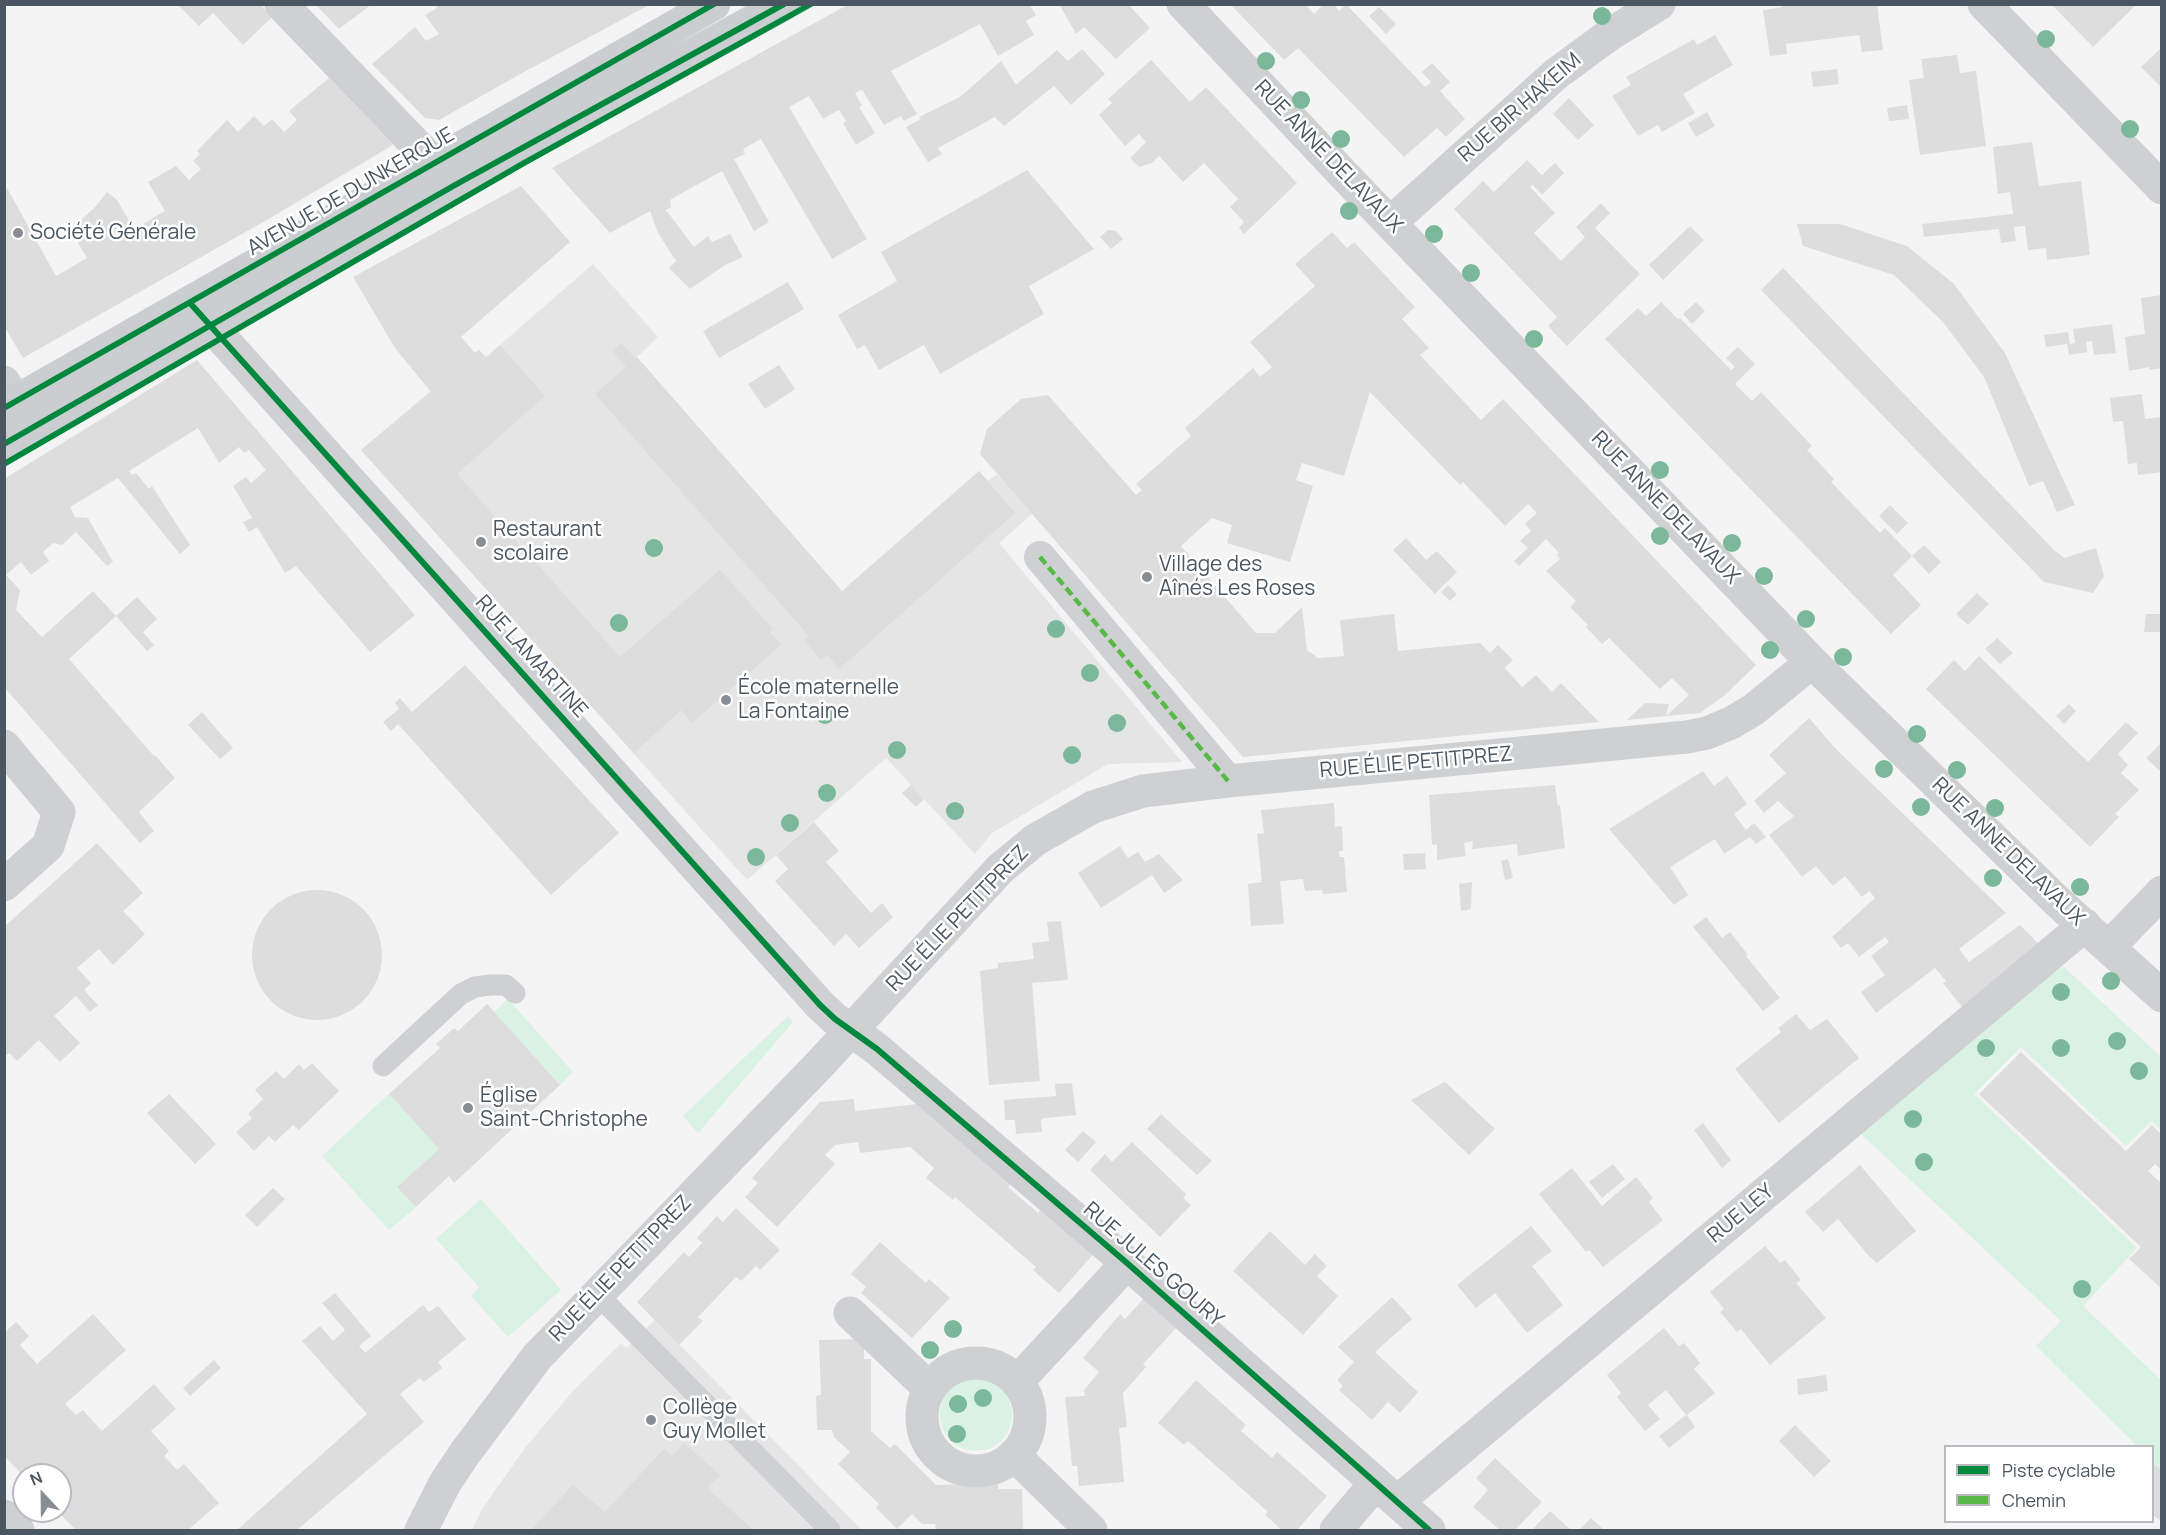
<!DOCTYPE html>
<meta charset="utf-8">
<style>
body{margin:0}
#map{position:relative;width:2166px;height:1535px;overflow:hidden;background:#f4f4f4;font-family:Manrope,sans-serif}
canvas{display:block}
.frame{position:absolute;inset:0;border:6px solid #4a5661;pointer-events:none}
.legend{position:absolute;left:1944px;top:1445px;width:210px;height:78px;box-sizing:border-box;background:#fff;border:2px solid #b7bbc0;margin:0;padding:8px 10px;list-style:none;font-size:18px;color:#4a5661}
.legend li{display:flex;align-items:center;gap:12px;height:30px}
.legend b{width:30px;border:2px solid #b7bbc0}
.north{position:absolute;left:12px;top:1463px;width:60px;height:60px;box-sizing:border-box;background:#fff;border:2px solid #b7bbc0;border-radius:50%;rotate:338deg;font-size:16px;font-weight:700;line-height:24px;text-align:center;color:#4a5661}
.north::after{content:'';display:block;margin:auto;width:21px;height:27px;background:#868d94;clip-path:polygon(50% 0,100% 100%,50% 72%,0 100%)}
</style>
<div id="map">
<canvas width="2166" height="1535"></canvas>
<div class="frame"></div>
<ul class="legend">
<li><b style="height:8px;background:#00873e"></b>Piste cyclable</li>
<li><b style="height:8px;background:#58b947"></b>Chemin</li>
</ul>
<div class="north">N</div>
</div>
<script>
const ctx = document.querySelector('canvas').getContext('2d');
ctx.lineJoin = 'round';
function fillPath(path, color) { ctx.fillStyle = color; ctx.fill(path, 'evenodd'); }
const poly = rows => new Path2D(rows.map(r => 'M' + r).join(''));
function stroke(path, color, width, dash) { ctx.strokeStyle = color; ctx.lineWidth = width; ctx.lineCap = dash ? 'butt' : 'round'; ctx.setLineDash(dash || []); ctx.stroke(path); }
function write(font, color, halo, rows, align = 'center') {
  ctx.font = font + ' Manrope,sans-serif'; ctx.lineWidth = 5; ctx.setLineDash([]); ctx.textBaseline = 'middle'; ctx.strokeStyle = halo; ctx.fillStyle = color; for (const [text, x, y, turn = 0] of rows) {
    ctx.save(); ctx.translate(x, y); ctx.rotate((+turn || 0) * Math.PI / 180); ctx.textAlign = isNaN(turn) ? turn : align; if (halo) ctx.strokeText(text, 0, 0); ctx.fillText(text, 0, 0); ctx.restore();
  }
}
fillPath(poly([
 [593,264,658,337,637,357,842,591,979,471,988,481,997,474,1032,514,999,543,1182,762,1108,764,992,833,975,854,886,758,747,880,361,450,479,350,486,357],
 [655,1320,862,1530,472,1530,482,1509,525,1448,572,1392,621,1343,626,1348]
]), '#e6e5e6');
fillPath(poly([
 [2062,965,2161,1057,2161,1131,2151,1121,2126,1146,2021,1047,1974,1094,2137,1248,2083,1306,2161,1380,2161,1471,2153,1462,2152,1446,2137,1446,2036,1346,2061,1321,1859,1132],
 [508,999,573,1072,560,1085,494,1012],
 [788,1016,793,1022,698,1133,683,1116],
 [389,1094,439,1149,397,1187,416,1207,389,1230,322,1156],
 [481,1199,561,1290,508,1337,471,1296,479,1287,436,1239],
 '940 1415a36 36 0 1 1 72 0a36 36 0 1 1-72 0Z'
]), '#d9f2e3');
fillPath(poly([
 [177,4,260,4,272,17,243,45,213,13,199,26],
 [315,4,372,4,339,29],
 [435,4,651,4,524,72,439,120,425,118,372,64,415,27,426,41,439,34,425,15,437,8],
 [849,4,1029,4,1036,15,1026,21,1034,35,998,56,980,24,891,71,917,114,904,121,901,116,884,125,862,90,855,93,862,106,859,107,875,133,856,145,843,123,846,121,839,110,823,119,809,96,789,107,867,239,832,259,761,139,743,149,745,154,734,159,769,222,754,231,722,171,673,198,670,200,671,207,666,210,694,247,708,236,712,242,730,234,743,257,725,265,690,289,669,268,676,261,658,233,650,211,610,233,552,168],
 [1059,4,1128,4,1150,28,1116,59,1084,27,1076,34],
 [1230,4,1305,4,1314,14,1324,4,1334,4,1339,11,1346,4,1425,87,1431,82,1422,72,1432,63,1450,82,1440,91,1465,119,1446,137,1437,128,1404,157,1298,48,1284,60],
 [1782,4,1877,4,1883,50,1862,52,1859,35,1786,44,1787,54,1770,56,1763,10,1782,7],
 [2052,5,2136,5,2093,47],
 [1379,7,1396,24,1386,34,1369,16],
 [1715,35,1733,65,1683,94,1695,113,1662,132,1658,125,1638,136,1612,96,1631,85,1626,77,1694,39,1697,45],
 [2162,47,2162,88,2141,67],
 [1082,49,1105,74,1071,105,1054,86,1004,126,995,117,938,148,942,154,928,162,906,127,921,119,919,117,960,97,1001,61,1016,85,1057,50,1068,61],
 [1957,55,1960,73,1976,71,1986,146,1920,155,1909,80,1924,78,1921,59],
 [1151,60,1190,102,1206,87,1297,183,1244,234,1239,228,1244,222,1230,207,1238,199,1204,163,1183,182,1159,156,1152,163,1139,167,1130,158,1146,142,1139,134,1125,146,1099,115,1112,103,1108,99],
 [1837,69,1839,84,1813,87,1811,72],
 [329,78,393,145,272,217,23,358,4,326,4,190,7,188,56,276,87,258,78,243,82,240,72,229,96,206,107,192,117,200,134,229,165,211,148,182,176,166,189,180,201,169,193,161,200,154,197,151,227,120,238,132,254,116,264,126,272,119,284,132,297,120,289,111],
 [1569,98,1594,125,1578,140,1553,114],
 [1907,105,1909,119,1889,121,1887,108],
 [1707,112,1715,126,1696,137,1688,123],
 [2032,142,2039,186,2081,181,2090,255,2047,260,2046,248,2028,250,2025,226,2014,227,2016,241,2001,243,1999,229,1924,237,1922,224,2013,214,2010,192,1998,194,1993,147],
 [1527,160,1542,175,1555,163,1564,173,1542,195,1533,185,1530,187,1555,213,1534,233,1561,261,1585,237,1576,227,1601,203,1610,213,1595,228,1640,274,1567,346,1548,326,1557,317,1454,209,1483,181,1494,192],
 [1027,170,1094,249,1029,286,1044,314,940,374,924,345,879,370,865,345,857,349,838,315,897,281,881,252],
 [521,186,570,242,461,337,475,353,479,350,486,358,500,345,545,396,457,474,620,657,720,570,773,629,770,632,781,645,692,723,681,710,634,753,361,450,431,392,395,348,353,277],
 [1797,224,1840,224,1907,246,1954,284,2005,353,2075,505,2057,512,2043,481,2029,486,1984,377,1943,322,1894,275,1803,246],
 [1690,226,1704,240,1663,280,1649,265],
 [1108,230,1116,231,1123,239,1111,249,1100,237],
 [1332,232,1347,248,1354,242,1415,307,1402,319,1429,348,1420,355,1481,420,1503,399,1756,665,1725,695,1700,713,1666,716,1627,720,1645,703,1669,704,1666,716,1689,695,1672,678,1660,689,1609,638,1602,644,1586,627,1588,625,1570,607,1576,601,1546,571,1560,559,1557,555,1559,553,1546,539,1519,566,1514,561,1528,548,1520,541,1531,531,1525,524,1537,513,1528,504,1505,526,1463,482,1460,485,1370,392,1344,476,1302,463,1296,480,1313,486,1290,562,1227,543,1232,525,1212,518,1181,546,1256,633,1275,633,1302,607,1307,650,1318,658,1344,656,1340,620,1394,614,1398,651,1480,643,1490,653,1498,645,1513,660,1505,668,1522,687,1536,675,1552,692,1561,683,1599,722,1243,757,980,454,987,429,1021,399,1048,395,1136,495,1142,490,1136,484,1191,436,1185,428,1253,368,1260,377,1272,367,1250,342,1315,286,1295,264],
 [1783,268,2054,550,2064,558,2096,548,2104,576,2093,593,2044,582,1761,290],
 [788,282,804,309,719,358,703,331],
 [2162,295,2162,368,2149,370,2149,367,2129,371,2125,337,2145,334,2141,298],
 [1661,302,1678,319,1680,318,1731,370,1735,367,1726,358,1738,347,1755,364,1735,384,1752,401,1761,392,1812,446,1807,450,1834,479,1831,482,1880,533,1885,528,1912,556,1893,575,1921,605,1891,634,1605,339,1638,308,1646,316],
 [1696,302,1705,311,1692,324,1683,314],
 [2112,324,2116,353,2094,355,2092,341,2086,342,2087,352,2069,355,2067,344,2046,347,2044,335,2068,332,2070,344,2075,343,2073,329],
 [621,343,635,358,637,357,842,591,979,471,1015,513,839,669,827,655,821,660,804,640,809,636,595,394,626,367,612,351],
 [197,360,415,615,370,652,296,566,285,573,257,527,249,532,243,522,252,518,233,486,246,477,251,483,266,470,249,450,244,453,239,447,219,463,198,428,129,471,132,475,136,473,149,489,152,486,190,545,180,554,118,478,70,507,75,517,88,518,113,562,107,566,76,532,62,545,53,543,43,552,49,561,31,575,21,562,6,575,20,590,16,610,42,637,93,591,116,616,69,659,154,756,155,755,175,778,139,812,154,831,140,843,4,687,6,599,4,597,4,479],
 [779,365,795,389,765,409,748,384],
 [2142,394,2145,419,2162,417,2162,472,2138,475,2137,463,2128,464,2123,421,2113,422,2110,398],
 [1890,505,1908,523,1897,534,1879,516],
 [1406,538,1426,560,1437,551,1457,572,1435,594,1393,550],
 [1924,545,1941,562,1929,574,1912,556],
 [1448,585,1457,594,1450,601,1441,592],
 [1977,593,1989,604,1968,625,1956,614],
 [137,597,157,619,143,632,154,645,147,651,116,616],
 [2146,614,2162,614,2162,632,2144,632],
 [1997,638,2013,653,2000,664,1985,649],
 [1979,656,2088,762,2126,722,2138,733,2118,754,2128,765,2121,773,2139,790,2115,814,2119,817,2090,847,1926,689,1954,660,1965,671],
 [465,665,619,833,551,895,398,724,391,731,383,722,399,709,395,703,400,698,412,712],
 [2069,704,2076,711,2064,724,2056,716],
 [202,712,233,748,220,759,188,725],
 [1809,718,1835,748,2006,913,1959,949,1969,962,2020,925,2039,944,1962,1007,1943,983,1946,981,1935,968,1876,1013,1861,992,1885,975,1871,956,1889,942,1885,937,1859,957,1848,943,1841,948,1832,937,1875,898,1869,891,1862,897,1845,876,1833,886,1816,866,1802,877,1769,835,1794,816,1778,801,1764,813,1754,801,1786,773,1769,755],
 [2162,742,2162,773,2146,758],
 [1703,771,1714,786,1727,776,1747,804,1734,814,1746,830,1754,823,1766,837,1756,844,1750,837,1724,854,1715,839,1670,867,1688,895,1674,905,1609,829],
 [911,785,924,799,916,807,902,793],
 [1555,785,1558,806,1560,805,1565,848,1518,856,1517,844,1472,849,1473,841,1464,843,1466,856,1437,860,1437,844,1432,845,1429,795],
 [1334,803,1335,827,1342,826,1343,851,1339,851,1340,857,1344,857,1347,892,1323,894,1322,890,1305,891,1303,879,1280,881,1284,924,1251,926,1248,884,1262,882,1257,834,1264,833,1261,810],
 [814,822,839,851,826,862,871,913,882,903,893,917,859,948,846,934,834,946,775,881,788,869,776,855],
 [97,843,143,893,123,911,145,934,113,965,99,949,77,968,91,983,84,990,98,1005,90,1012,76,996,54,1016,80,1043,60,1062,39,1040,17,1061,9,1053,4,1057,4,927],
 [1120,846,1128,858,1138,852,1145,862,1159,854,1183,880,1164,893,1152,875,1101,908,1078,873],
 [1425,853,1426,869,1404,870,1403,854],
 [1508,859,1513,878,1505,880,1501,861],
 [1472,882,1471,909,1461,911,1459,884],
 '252 955a65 65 0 1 1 130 0a65 65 0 1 1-130 0Z',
 [1706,917,1722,938,1730,932,1748,955,1746,956,1780,998,1763,1011,1693,927],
 [1061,921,1068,980,1032,983,1040,1081,989,1085,980,971,998,968,998,963,1034,959,1032,943,1049,941,1047,922],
 [487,1004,560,1085,454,1183,449,1176,416,1207,397,1187,439,1149,389,1094,440,1048,436,1044,454,1028,458,1031],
 [1796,1014,1810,1030,1827,1019,1859,1058,1779,1123,1735,1069,1781,1032,1778,1028],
 [2021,1052,2126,1151,2152,1125,2162,1135,2162,1166,2159,1168,2155,1164,2148,1171,2162,1184,2162,1289,2129,1259,2141,1247,1979,1094],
 [312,1063,339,1091,299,1130,293,1125,275,1142,269,1136,254,1151,236,1132,252,1118,248,1114,263,1099,255,1090,276,1071,284,1079,299,1064,304,1070],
 [1445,1082,1495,1129,1469,1155,1411,1100],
 [1072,1083,1076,1115,1044,1118,1041,1119,1042,1132,1016,1134,1015,1120,1005,1120,1004,1100,1056,1096,1055,1084],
 [169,1094,216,1144,195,1164,147,1113],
 [854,1099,855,1111,927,1103,1015,1180,1008,1187,1016,1194,1038,1213,1044,1206,1096,1251,1059,1293,1033,1270,1036,1267,955,1197,953,1200,926,1178,934,1168,910,1147,860,1153,858,1142,835,1145,825,1155,835,1164,777,1227,745,1197,758,1183,752,1178,820,1102],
 [1161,1114,1212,1161,1197,1175,1147,1129],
 [1703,1123,1731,1160,1722,1168,1694,1130],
 [1083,1131,1096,1142,1078,1162,1065,1150],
 [1132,1142,1186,1194,1183,1198,1191,1205,1160,1237,1090,1170,1105,1154,1112,1162],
 [1613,1164,1625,1179,1602,1198,1589,1182],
 [1860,1165,1916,1231,1877,1263,1868,1255,1838,1219,1823,1232,1805,1212],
 [1572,1168,1602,1206,1636,1177,1653,1198,1649,1202,1663,1220,1603,1267,1589,1250,1586,1252,1539,1194],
 [273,1188,285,1199,257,1227,245,1215],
 [736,1208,780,1250,760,1270,756,1266,741,1281,736,1277,698,1317,703,1321,679,1345,637,1302,684,1252,689,1257,702,1243,697,1238,717,1216,723,1222],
 [1531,1226,1552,1251,1532,1266,1563,1305,1527,1333,1495,1293,1476,1308,1457,1285],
 [1270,1231,1305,1265,1315,1254,1327,1266,1317,1276,1338,1296,1303,1335,1233,1271],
 [880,1242,926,1283,929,1279,950,1298,912,1338,861,1293,866,1287,851,1274],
 [1765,1246,1780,1263,1785,1260,1801,1280,1796,1283,1826,1318,1770,1365,1741,1329,1737,1332,1720,1312,1724,1309,1710,1292],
 [335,1293,371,1336,359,1346,365,1353,423,1305,429,1312,438,1306,466,1339,438,1362,442,1368,424,1382,420,1378,400,1394,424,1422,297,1530,237,1530,367,1414,302,1341,320,1326,333,1341,345,1330,322,1303],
 [1146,1296,1179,1325,1143,1364,1146,1367,1123,1393,1127,1427,1119,1428,1124,1482,1079,1486,1077,1466,1072,1466,1065,1397,1085,1396,1084,1390,1099,1372,1083,1358,1120,1314,1125,1319],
 [1392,1297,1412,1319,1375,1352,1418,1392,1400,1413,1388,1402,1372,1420,1339,1390,1343,1386,1337,1380,1354,1362,1338,1347],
 [93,1314,126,1350,65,1404,76,1415,83,1410,102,1431,154,1384,176,1409,151,1431,169,1451,164,1456,177,1470,184,1464,219,1503,188,1530,76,1530,57,1511,60,1511,60,1475,23,1475,4,1456,4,1333,16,1322,29,1336,20,1345,37,1364],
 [1664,1328,1679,1346,1684,1343,1700,1363,1694,1369,1715,1393,1687,1415,1695,1427,1669,1448,1659,1436,1686,1415,1666,1390,1648,1405,1660,1419,1645,1431,1617,1397,1621,1393,1607,1375],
 [864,1339,864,1359,871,1359,871,1431,890,1448,895,1444,936,1485,998,1483,998,1489,1022,1489,1023,1530,936,1530,935,1524,922,1524,912,1514,897,1529,876,1508,879,1504,838,1464,850,1452,834,1437,832,1430,817,1430,816,1396,821,1395,819,1340],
 [214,1360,221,1368,190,1396,183,1388],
 [1826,1375,1828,1391,1798,1395,1797,1379],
 [1196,1380,1246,1425,1241,1431,1248,1437,1272,1458,1277,1452,1327,1496,1297,1530,1282,1530,1265,1515,1268,1512,1188,1441,1184,1445,1158,1423],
 [1795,1425,1831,1461,1814,1477,1779,1441],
 [684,1443,720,1475,707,1488,753,1530,531,1530,573,1485,605,1512,664,1449,672,1456],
 [1495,1458,1542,1502,1515,1530,1511,1529,1510,1530,1500,1530,1473,1507,1488,1490,1476,1478],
 [2152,1462,2162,1471,2162,1522,2152,1514],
 [1550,1511,1571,1530,1532,1530],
 [1591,1518,1604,1530,1579,1530]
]), '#ddddde');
stroke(poly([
 [383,1066,461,994,475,987,490,985,506,985,515,993],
 [597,1294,830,1530]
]), '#ced0d2', 21);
stroke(poly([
 [1040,557,1228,781]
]), '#ced0d2', 32);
stroke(poly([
 [281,4,454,184],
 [1183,4,1343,174,1812,662,2058,902,2162,996],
 [1984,4,2162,188],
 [1390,223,1556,74,1609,35,1659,4],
 [193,306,820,1005,835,1019,877,1049,1127,1263,1429,1530],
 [4,746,59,812,48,846,4,885],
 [2109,947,2162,892],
 [850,1313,930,1389],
 '922 1417a54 54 0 1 1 108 0a54 54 0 1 1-108 0Z',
 [1017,1382,1127,1263],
 [1014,1455,1091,1530],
 [1397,1502,2085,925],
 [421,1530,445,1483,465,1453,537,1357,820,1064,1000,869,1035,840,1093,807,1143,791,1228,781,1687,737,1707,733,1731,723,1753,710,1812,662],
 [1336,1530,1375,1484]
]), '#ced0d2', 33);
stroke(poly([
 [4,382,28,425],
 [4,1516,18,1530]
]), '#ced0d2', 33);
stroke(poly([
 [4,408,714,4],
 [4,444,455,185,784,4]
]), '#caced1', 33);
stroke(poly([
 [1040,557,1228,781]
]), '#58b947', 4.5, [9, 4.5]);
stroke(poly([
 [190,303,820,1005,835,1019,877,1049,1127,1263,1429,1530],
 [4,408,714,4],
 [4,444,455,185,784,4],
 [4,464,524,163,811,4]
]), '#00873e', 6);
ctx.fillStyle = '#7ab899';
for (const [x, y] of [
 [1602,16],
 [2046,39],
 [1266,61],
 [1301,100],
 [2130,129],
 [1341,139],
 [1349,211],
 [1434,234],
 [1471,273],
 [1534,339],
 [1660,470],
 [1660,536],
 [1732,543],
 [654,548],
 [1764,576],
 [1806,619],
 [619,623],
 [1056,629],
 [1770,650],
 [1843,657],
 [1090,673],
 [825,715],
 [1117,723],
 [1917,734],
 [897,750],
 [1072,755],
 [1884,769],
 [1957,770],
 [827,793],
 [1921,807],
 [1995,808],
 [955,811],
 [790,823],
 [756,857],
 [1993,878],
 [2080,887],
 [2111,981],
 [2061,992],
 [2117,1041],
 [1986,1048],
 [2061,1048],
 [2139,1071],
 [1913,1119],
 [1924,1162],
 [2082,1289],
 [953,1329],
 [930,1350],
 [983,1398],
 [958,1404],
 [957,1434]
]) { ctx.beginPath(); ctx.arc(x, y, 9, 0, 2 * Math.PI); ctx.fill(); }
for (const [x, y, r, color] of [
 [18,233,6,"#868d94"],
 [481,542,6,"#868d94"],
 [1147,577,6,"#868d94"],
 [726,700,6,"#868d94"],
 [468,1108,6,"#868d94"],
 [651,1420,6,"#868d94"]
]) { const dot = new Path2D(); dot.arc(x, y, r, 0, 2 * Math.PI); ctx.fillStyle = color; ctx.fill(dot); stroke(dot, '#fff', 2); }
write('21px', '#4a5661', '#fff', [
 ["RUE BIR HAKEIM",1520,108,-41],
 ["RUE ANNE DELAVAUX",1328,157,46],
 ["AVENUE DE DUNKERQUE",351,192,-30],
 ["RUE ANNE DELAVAUX",1665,508,46],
 ["RUE LAMARTINE",531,657,48],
 ["RUE ÉLIE PETITPREZ",1416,763,-5],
 ["RUE ANNE DELAVAUX",2008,852,44],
 ["RUE ÉLIE PETITPREZ",958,919,-46],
 ["RUE LEY",1741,1214,-40],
 ["RUE JULES GOURY",1153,1265,41],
 ["RUE ÉLIE PETITPREZ",621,1269,-46]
]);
write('21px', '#4a5661', '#fff', [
 ["Société Générale",30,233],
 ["Restaurant",493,530],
 ["scolaire",493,554],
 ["Village des",1159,565],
 ["Aînés Les Roses",1159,589],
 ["École maternelle",738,688],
 ["La Fontaine",738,712],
 ["Église",480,1096],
 ["Saint-Christophe",480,1120],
 ["Collège",663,1408],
 ["Guy Mollet",663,1432]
], 'left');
</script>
